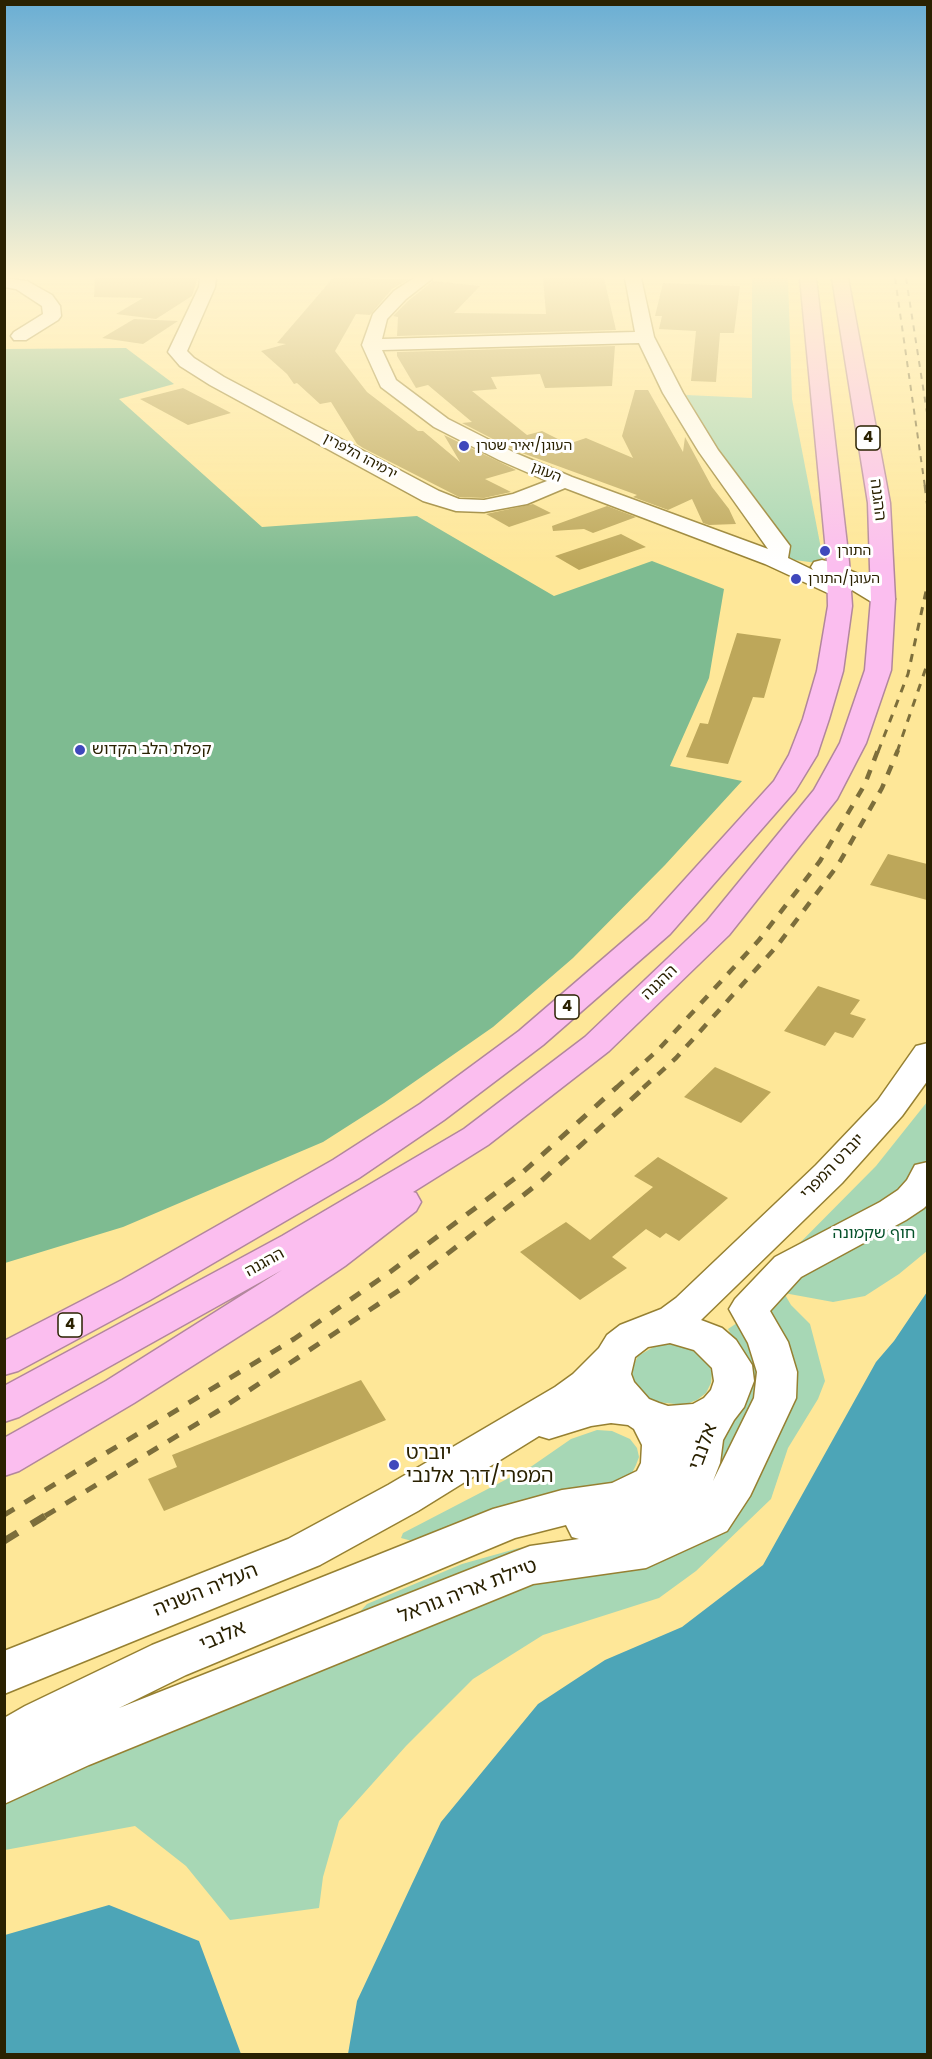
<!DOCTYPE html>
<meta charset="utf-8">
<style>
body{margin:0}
#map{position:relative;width:932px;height:2059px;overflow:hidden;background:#fee798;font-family:Poppins,sans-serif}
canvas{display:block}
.frame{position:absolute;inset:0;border:6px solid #2a2101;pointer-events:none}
</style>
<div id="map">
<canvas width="932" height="2059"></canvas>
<div class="frame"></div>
</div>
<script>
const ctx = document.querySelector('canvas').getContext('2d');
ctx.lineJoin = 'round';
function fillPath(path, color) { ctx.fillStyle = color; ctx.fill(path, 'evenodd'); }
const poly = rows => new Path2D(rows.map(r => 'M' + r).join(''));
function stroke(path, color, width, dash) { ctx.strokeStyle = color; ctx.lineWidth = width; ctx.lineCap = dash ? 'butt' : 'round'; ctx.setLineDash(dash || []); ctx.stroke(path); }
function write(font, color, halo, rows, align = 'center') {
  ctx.font = font + ' Poppins,"Noto Sans Hebrew",sans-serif'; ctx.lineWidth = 6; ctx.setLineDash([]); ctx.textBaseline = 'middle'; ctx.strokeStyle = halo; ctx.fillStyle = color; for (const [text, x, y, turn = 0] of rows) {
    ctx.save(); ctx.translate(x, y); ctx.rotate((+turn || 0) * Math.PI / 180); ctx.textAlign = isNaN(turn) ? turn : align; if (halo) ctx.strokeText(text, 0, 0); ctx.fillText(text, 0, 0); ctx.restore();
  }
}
fillPath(poly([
 [752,278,788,278,792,399,824,564,780,558,686,395,752,398],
 [927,1102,927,1251,899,1274,865,1296,833,1302,784,1293,791,1305,810,1324,825,1381,818,1399,788,1448,771,1499,696,1571,659,1598,543,1635,473,1679,406,1746,339,1821,323,1877,319,1908,230,1920,186,1866,135,1826,5,1850,5,1788,313,1663,367,1604,462,1564,519,1548,601,1536,742,1354,728,1329,782,1293,774,1269,876,1166],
 [668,1344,691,1349,708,1362,712,1373,711,1383,706,1393,697,1400,684,1405,657,1402,645,1396,636,1387,632,1376,633,1366,638,1356,657,1345],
 [597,1430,612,1431,630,1439,637,1448,639,1457,636,1465,631,1475,620,1483,566,1490,523,1500,480,1514,416,1542,401,1538,403,1533,532,1466,571,1439]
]), '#a7d7b5');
fillPath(poly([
 [126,348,174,384,119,399,262,527,417,516,554,596,652,561,724,589,709,678,670,766,742,781,665,865,573,958,493,1027,384,1103,323,1142,123,1227,5,1263,5,349]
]), '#7ebb91');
fillPath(poly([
 [927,1292,927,2054,348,2054,357,2001,441,1822,538,1704,605,1660,682,1627,763,1565,876,1362,894,1341],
 [109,1905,199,1941,241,2054,5,2054,5,1935]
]), '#4da5b7');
fillPath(poly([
 [95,278,198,278,192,296,156,319,116,314,143,298,94,297],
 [333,278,409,279,392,289,370,315,356,314,335,351,367,392,418,431,423,431,460,462,444,435,516,470,485,479,511,492,484,498,459,497,363,448,357,444,331,402,320,404,297,383,294,384,287,374,261,351,286,344,277,343],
 [543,278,604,278,616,330,397,336,398,317,393,316,408,301,433,281,480,286,454,313,546,314],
 [663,283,740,286,734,333,720,333,716,382,691,381,696,331,659,329,662,316,655,316],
 [134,319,178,321,143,344,102,338],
 [615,346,612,386,545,388,540,374,491,377,497,389,472,391,527,435,542,431,568,444,586,438,633,458,622,436,635,390,648,390,683,452,685,437,712,487,729,509,736,524,709,525,703,523,692,499,668,510,633,497,637,495,514,450,462,423,472,422,428,385,416,388,397,356,397,352],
 [183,388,231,413,188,425,140,399],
 [533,504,551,513,509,527,486,514],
 [607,506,636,517,593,533,584,529,553,531,552,526],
 [621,534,646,547,579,570,555,556],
 [737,633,781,639,764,698,753,697,728,764,686,757,700,723,708,724],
 [888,854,927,864,927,900,870,885],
 [818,986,860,1000,850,1014,866,1019,853,1038,835,1032,825,1046,784,1031],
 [715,1067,771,1092,741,1123,684,1097],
 [658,1157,728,1198,679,1241,666,1233,660,1238,646,1229,612,1257,627,1268,580,1300,520,1252,566,1222,590,1240,653,1187,634,1176],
 [361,1380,386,1420,164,1511,148,1479,177,1467,172,1455]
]), '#bda75a');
const minor = poly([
 [4,278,27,281,52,295,60,306,61,316,58,320,26,340,14,340,11,336,14,332,43,314,42,306,16,289,4,287,4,278],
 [200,278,216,278,215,287,187,351,194,358,224,377,439,491,459,499,484,500,513,494,547,481,499,460,434,427,381,387,362,345,373,314,394,291,414,278,433,278,406,299,387,319,382,339,635,332,625,278,641,278,654,337,683,393,718,450,790,546,788,558,813,570,811,567,814,562,822,560,830,562,858,574,891,594,895,599,891,604,883,606,875,604,852,590,848,595,840,597,832,595,765,564,565,488,527,504,484,512,456,511,423,501,210,385,180,366,168,352,199,287,200,278],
 [639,343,663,393,699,452,768,549,572,477,513,452,448,419,396,380,382,350,639,343],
 [928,1043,928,1080,902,1116,842,1183,701,1320,722,1328,736,1340,752,1365,754,1381,744,1407,734,1420,723,1440,720,1463,713,1481,754,1398,757,1372,748,1343,729,1309,735,1299,775,1257,880,1202,898,1190,907,1180,915,1165,928,1162,928,1204,924,1208,906,1220,801,1277,770,1311,788,1342,797,1372,796,1398,750,1496,727,1531,646,1568,533,1584,89,1765,4,1804,4,1718,25,1706,152,1645,493,1509,562,1490,612,1483,637,1471,641,1463,642,1445,634,1429,628,1425,611,1423,591,1426,549,1439,539,1436,418,1511,320,1565,4,1694,4,1651,288,1539,388,1485,555,1387,573,1374,599,1348,607,1335,620,1325,661,1309,676,1298,816,1165,878,1100,916,1046,928,1043],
 [670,1343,694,1350,712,1368,714,1381,711,1390,704,1398,693,1404,668,1406,659,1403,649,1399,634,1382,631,1374,635,1357,648,1347,670,1343],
 [566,1525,572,1537,579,1539,530,1546,514,1552,119,1708,186,1675,515,1538,566,1525]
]);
const highway = poly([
 [800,278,816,278,849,562,852,606,843,671,829,719,817,755,795,791,670,934,543,1045,444,1120,359,1178,150,1300,18,1371,4,1375,4,1341,122,1280,333,1160,420,1104,519,1031,648,920,774,781,789,755,803,719,817,671,828,606,827,562,800,278],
 [832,278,848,278,890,503,895,599,891,670,866,743,837,799,729,935,609,1051,488,1145,413,1192,416,1193,421,1202,416,1211,345,1266,274,1314,134,1403,19,1471,4,1476,4,1438,106,1381,282,1270,19,1417,4,1422,4,1386,282,1236,464,1129,585,1037,707,921,814,790,840,743,865,670,871,599,868,503,832,278]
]);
stroke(minor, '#968032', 3);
stroke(highway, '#b2879c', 3);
fillPath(minor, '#fff');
fillPath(highway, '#fbbeef');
stroke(poly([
 [895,278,925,487],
 [906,278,928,419]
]), '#7c6e3b', 2, [6, 6]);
stroke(poly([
 [925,485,928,508],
 [878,752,908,674,928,582],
 [897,752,928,662]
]), '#7c6e3b', 3, [8, 8]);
stroke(poly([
 [616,1088,658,1050,759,940,820,861,865,784,878,750],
 [643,1088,676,1058,777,946,838,865,882,788,898,750]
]), '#7c6e3b', 4.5, [10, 10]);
stroke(poly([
 [4,1515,294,1339,390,1272,522,1173,617,1087],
 [45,1516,218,1411,407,1285,539,1183,645,1087]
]), '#7c6e3b', 5, [12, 12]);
stroke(poly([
 [4,1541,48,1514]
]), '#7c6e3b', 7, [16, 16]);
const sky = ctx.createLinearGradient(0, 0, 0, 566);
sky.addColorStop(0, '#6aaed4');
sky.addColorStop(0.49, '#fff4d1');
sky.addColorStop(1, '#fff4d100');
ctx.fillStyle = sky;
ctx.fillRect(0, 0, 932, 566);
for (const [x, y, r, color] of [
 [464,446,6,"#3f48bc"],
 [825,551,6,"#3f48bc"],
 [796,579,6,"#3f48bc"],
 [80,750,6,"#3f48bc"],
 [394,1465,6,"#3f48bc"]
]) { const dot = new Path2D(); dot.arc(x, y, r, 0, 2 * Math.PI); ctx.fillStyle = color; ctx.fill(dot); stroke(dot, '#fff', 2); }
write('14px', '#2a2101', '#fff', [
 ["העוגן/יאיר שטרן",476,446],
 ["התורן",837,551],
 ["העוגן/התורן",808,579]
], 'left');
write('14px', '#2a2101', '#fff', [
 ["ירמיהו הלפרין",360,457,28],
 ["העוגן",546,473,23]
]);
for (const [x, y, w] of [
 [868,438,24],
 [567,1007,24],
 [70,1325,24]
]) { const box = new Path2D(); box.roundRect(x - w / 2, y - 12, w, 24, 4.5); ctx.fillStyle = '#fff'; ctx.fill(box); stroke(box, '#2a2101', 1.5); }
write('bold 15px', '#2a2101', null, [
 ["4",868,438],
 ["4",567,1007],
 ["4",70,1325]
]);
write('16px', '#2a2101', '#fff', [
 ["ההגנה",877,500,83],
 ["ההגנה",660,983,-44],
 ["יוברט המפרי",833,1167,-46],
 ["ההגנה",265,1263,-29]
]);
write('16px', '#2a2101', '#fff', [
 ["קפלת הלב הקדוש",92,750]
], 'left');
write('16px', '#05512a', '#fff', [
 ["חוף שקמונה",874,1234]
]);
write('20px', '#2a2101', '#fff', [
 ["אלנבי",704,1447,-70],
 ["העליה השניה",206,1591,-22],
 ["טיילת אריה גוראל",468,1592,-21],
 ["אלנבי",223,1637,-23]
]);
write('20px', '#2a2101', '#fff', [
 ["יוברט",406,1454],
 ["המפרי/דרך אלנבי",406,1477]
], 'left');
</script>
